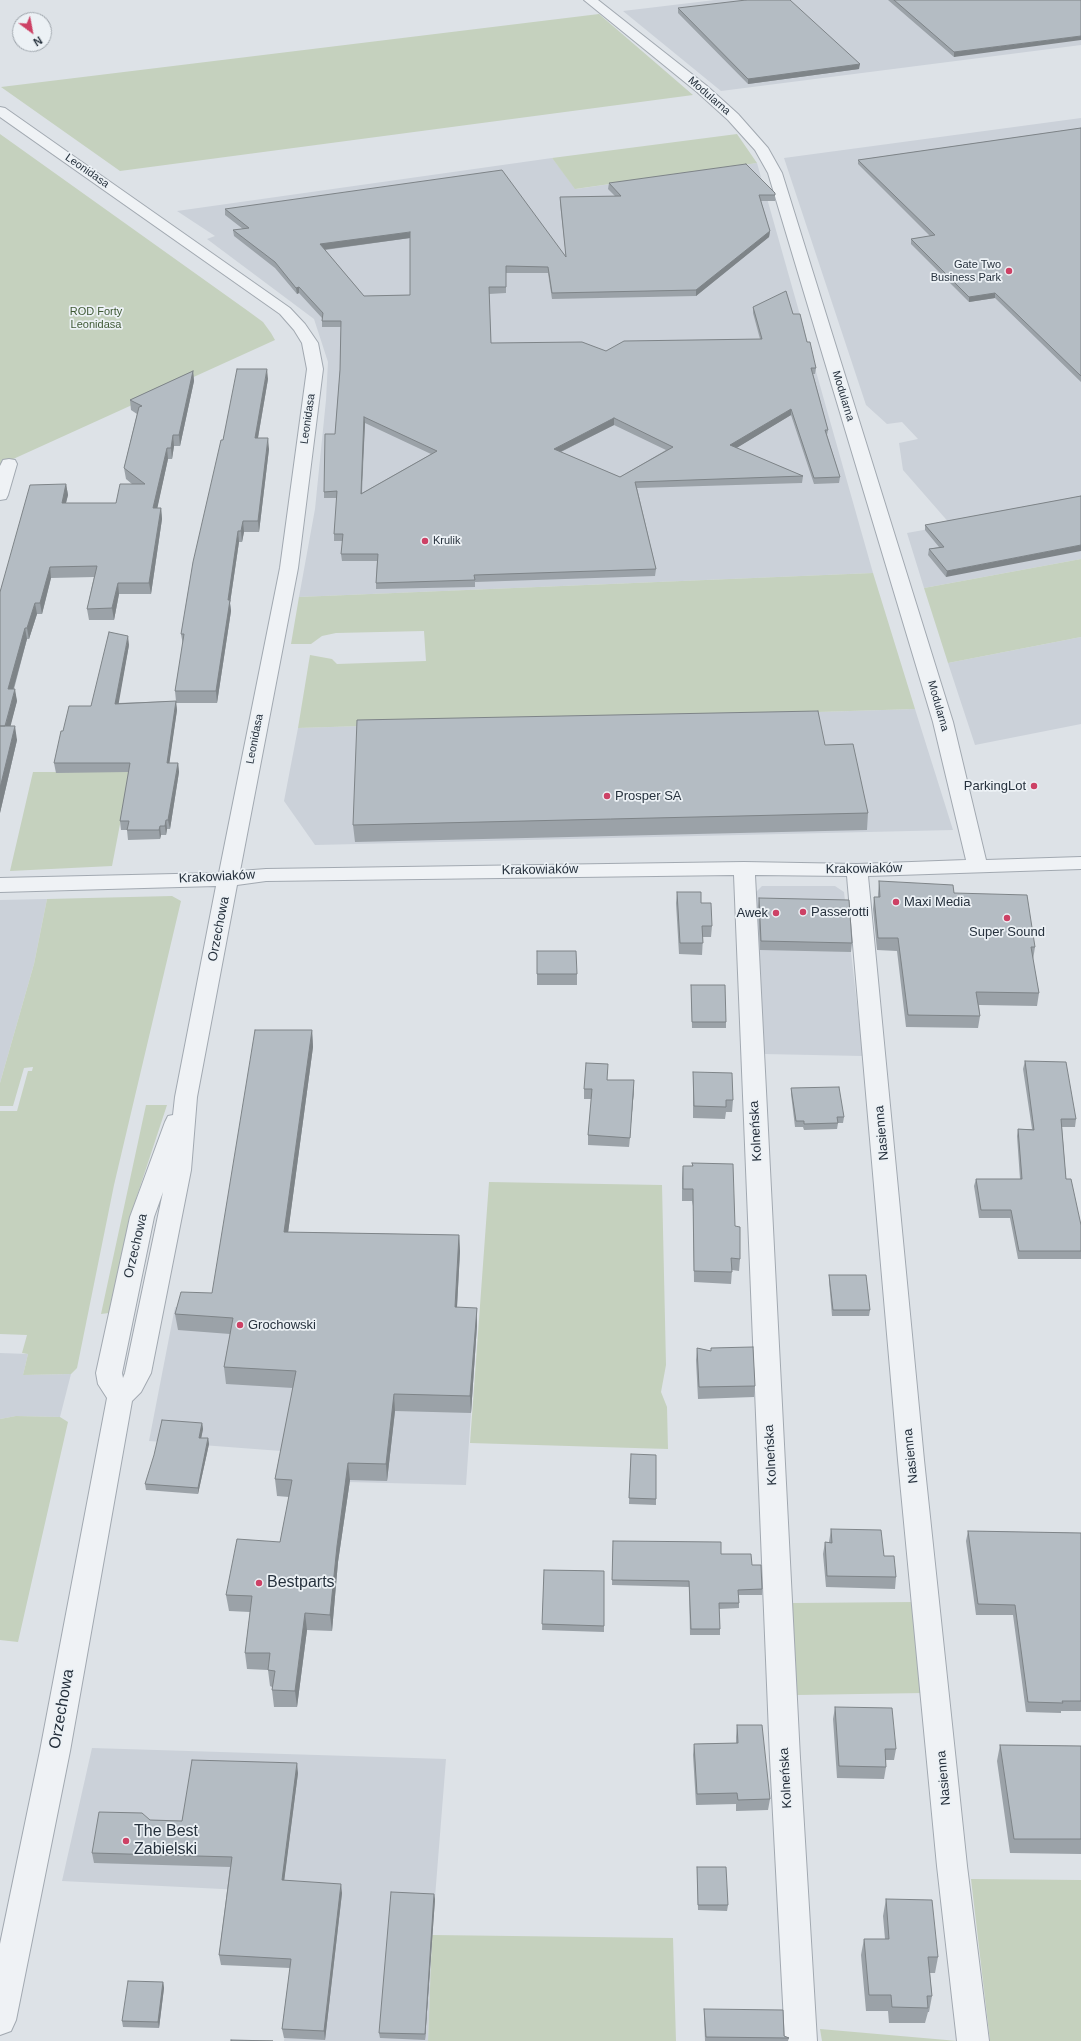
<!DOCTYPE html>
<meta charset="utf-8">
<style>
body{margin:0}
#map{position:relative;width:1081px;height:2041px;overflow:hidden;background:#dde2e7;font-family:Arial,sans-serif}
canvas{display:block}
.north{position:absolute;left:12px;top:12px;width:40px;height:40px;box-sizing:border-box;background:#ecf1f5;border:1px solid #9da4ab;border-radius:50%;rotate:148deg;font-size:11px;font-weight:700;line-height:16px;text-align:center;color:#26313d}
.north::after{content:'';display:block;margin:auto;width:14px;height:18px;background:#cd4165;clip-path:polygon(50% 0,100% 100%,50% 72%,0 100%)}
</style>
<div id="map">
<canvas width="1081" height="2041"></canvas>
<div class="north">N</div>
</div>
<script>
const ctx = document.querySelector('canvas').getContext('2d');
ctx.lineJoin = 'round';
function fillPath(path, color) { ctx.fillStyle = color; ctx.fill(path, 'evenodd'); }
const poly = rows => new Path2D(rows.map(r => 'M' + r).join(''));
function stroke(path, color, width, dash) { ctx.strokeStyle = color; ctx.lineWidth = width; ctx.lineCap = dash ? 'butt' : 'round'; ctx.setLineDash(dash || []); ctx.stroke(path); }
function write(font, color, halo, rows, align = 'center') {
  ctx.font = font + ' Arial,sans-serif'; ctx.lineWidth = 3.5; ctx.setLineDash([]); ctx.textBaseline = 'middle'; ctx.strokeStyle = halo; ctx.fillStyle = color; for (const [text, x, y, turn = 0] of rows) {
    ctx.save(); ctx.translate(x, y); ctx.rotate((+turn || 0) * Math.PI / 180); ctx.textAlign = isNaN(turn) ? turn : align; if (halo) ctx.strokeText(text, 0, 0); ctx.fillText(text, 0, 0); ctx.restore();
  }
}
fillPath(poly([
 [715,0,1081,0,1081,45,721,91,623,11],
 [1081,118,1081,559,924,588,907,533,951,525,903,470,899,443,918,439,902,422,887,424,866,405,784,158],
 [552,158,576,189,757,163,873,573,299,597,315,509,326,400,328,362,314,319,207,239,215,236,177,211],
 [1081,637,1081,724,975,745,948,663],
 [915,709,953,830,315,845,284,801,298,728],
 [762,886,835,886,844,892,863,1056,763,1054,755,893],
 [47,899,34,964,0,1083,0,900],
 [175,1307,477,1325,466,1485,347,1482,334,1455,149,1441],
 [0,1353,28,1354,23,1375,71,1374,60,1417,16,1416,0,1419],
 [92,1748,446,1759,432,1935,428,2041,284,2041,302,1893,62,1881]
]), '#cbd1d9');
fillPath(poly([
 [599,14,693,95,120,171,1,87],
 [0,134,248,311,263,322,271,333,275,340,0,465],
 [737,134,757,163,575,189,552,158],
 [1081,559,1081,637,948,663,924,588],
 [873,573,915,709,298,728,310,655,332,659,337,664,426,661,424,631,336,633,322,636,311,644,291,644,299,597],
 [33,772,130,772,112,866,10,871],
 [172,896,181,901,114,1185,77,1368,71,1374,23,1375,28,1354,22,1353,27,1335,0,1334,0,1111,17,1111,28,1071,32,1071,33,1067,24,1068,13,1106,0,1106,0,1083,34,964,47,899],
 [146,1105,167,1105,136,1199,109,1313,101,1314],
 [489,1182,662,1185,666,1365,661,1392,667,1407,668,1449,470,1443],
 [16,1416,60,1417,68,1422,18,1642,0,1640,0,1419],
 [915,1602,924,1693,797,1695,792,1603],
 [971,1879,1081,1880,1081,2041,990,2041],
 [432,1935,673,1938,676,2041,428,2041],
 [820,2029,958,2041,822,2041]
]), '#c5d1be');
const minor = poly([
 [584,0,598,0,707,86,738,114,768,148,782,173,953,722,986,860,1081,857,1081,869,868,876,924,1460,967,1866,989,2041,957,2041,937,1866,898,1460,847,876,755,875,800,1758,817,2041,785,2041,770,1758,734,875,266,881,237,885,197,1097,191,1170,151,1373,141,1392,132,1401,70,1751,16,2020,11,2031,0,2035,0,1944,40,1751,107,1398,98,1384,96,1373,130,1217,165,1122,168,1116,173,1115,175,1097,216,886,0,892,0,878,219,873,280,568,307,369,302,343,294,330,280,314,0,117,0,107,5,108,290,308,305,324,318,343,323,369,298,568,240,871,266,869,744,862,857,864,966,860,933,722,768,173,755,150,728,120,697,92,584,0],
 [163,1192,125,1373,123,1378,122,1373,154,1217,163,1192],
 [9,459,15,460,17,464,8,495,6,499,0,500,0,466,3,460,9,459]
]);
stroke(minor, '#a2a9b1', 2);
fillPath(minor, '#eff2f5');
fillPath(poly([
 [888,0,1081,0,954,57],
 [678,8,859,69,748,84,678,13],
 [1081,128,1081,382,995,298,969,302,911,244,911,239,930,236,858,164,858,160],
 [609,183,775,195,775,201,761,201,770,231,769,237,696,296,552,299,548,273,506,273,506,293,489,294,491,343,606,351,760,339,753,313,753,307,793,314,807,342,816,368,815,374,813,374,828,430,827,435,840,477,839,483,814,484,791,415,736,448,803,476,802,483,637,488,656,569,655,576,475,582,475,587,376,589,376,583,377,561,342,561,341,554,343,541,334,541,334,534,337,498,324,498,324,492,335,434,340,370,341,327,322,327,322,318,299,293,297,294,275,268,234,236,233,230,243,229,225,215,225,209,566,256,560,203,560,197,615,196,608,189],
 [410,238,410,295,364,296,325,250],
 [365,423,431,454,362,493],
 [614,425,666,450,620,477,561,452],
 [193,371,194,381,180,446,174,446,172,459,168,459,157,508,161,508,162,519,151,594,119,594,114,620,89,620,87,609,94,577,51,578,42,614,37,614,29,639,27,639,14,689,17,701,10,726,17,740,0,813,0,592,66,484,68,495,66,503,116,503,132,484,126,479,124,468,137,414,131,410,130,400],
 [268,379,258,438,269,449,259,532,244,532,242,542,239,542,230,603,231,611,217,703,176,703,177,710,169,763,178,763,179,772,170,829,167,829,166,835,161,835,160,839,128,840,127,830,121,830,120,821,129,772,56,773,54,763,63,731,91,706,129,645,118,703,176,701,175,691,183,645,181,634,223,440],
 [1081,496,946,577,928,555,929,549,939,547,925,530,925,525],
 [825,745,868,813,867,830,355,842,353,825],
 [879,881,954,893,1035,947,1033,960,1039,993,1037,1006,979,1005,980,1016,978,1028,906,1027,897,951,877,950,873,909,874,897,878,897,878,894],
 [677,892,701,903,712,926,711,937,703,937,702,955,679,954,676,903],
 [759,898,852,943,851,952,760,950,758,906],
 [537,951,577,974,577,985,537,985],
 [691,985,726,1022,726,1028,692,1028],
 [312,1030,313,1047,288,1232,459,1235,460,1251,457,1308,477,1308,477,1325,471,1413,395,1411,387,1481,350,1480,338,1562,332,1631,307,1630,297,1707,274,1707,272,1690,272,1687,270,1686,268,1670,247,1669,245,1653,250,1612,229,1611,226,1595,280,1542,289,1497,277,1496,275,1479,293,1388,226,1384,224,1367,230,1334,178,1330,175,1314,212,1293],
 [1025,1061,1076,1119,1075,1127,1062,1127,1066,1179,1081,1225,1081,1259,1018,1259,1010,1218,979,1218,974,1186,976,1179,1020,1179,1017,1136,1018,1129,1032,1129,1023,1069],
 [693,1072,733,1100,732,1112,726,1112,725,1119,693,1118],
 [791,1088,844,1117,843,1123,838,1123,837,1129,804,1130,803,1127,795,1127,791,1094],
 [584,1089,634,1089,629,1147,588,1145,588,1135,592,1099,584,1099],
 [692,1163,735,1226,740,1259,739,1271,732,1270,731,1284,694,1282,693,1206,692,1201,682,1201,682,1178,683,1166,692,1166],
 [829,1275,870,1310,869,1316,832,1316,829,1281],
 [697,1348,711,1351,711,1348,755,1386,754,1397,698,1399,696,1360],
 [202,1423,203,1429,201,1438,208,1438,209,1444,198,1494,146,1490,145,1484],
 [631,1454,656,1499,656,1505,629,1504],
 [831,1529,884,1556,896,1577,895,1589,826,1587,823,1554,825,1542,829,1542],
 [968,1531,1081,1533,1081,1711,1061,1711,1061,1713,1026,1712,1013,1615,976,1615,966,1541],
 [613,1541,721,1554,752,1565,762,1589,762,1595,739,1595,739,1608,719,1609,720,1629,720,1635,690,1635,689,1587,612,1585],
 [544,1570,604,1571,604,1632,542,1630],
 [835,1707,896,1749,894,1760,886,1760,886,1767,884,1779,837,1778,833,1719],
 [737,1725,770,1799,768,1810,736,1811,736,1804,696,1805,693,1755,694,1744,736,1743,736,1737],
 [1000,1745,1081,1746,1081,1854,1010,1853,997,1761],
 [298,1773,284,1880,342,1893,325,2040,284,2038,282,2029,290,1968,221,1965,219,1955,230,1867,94,1863,92,1853,150,1820,182,1821],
 [697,1867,728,1905,727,1911,698,1910],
 [435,1899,425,2040,380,2038,379,2033],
 [886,1899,938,1957,935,1973,930,1973,932,1996,929,2012,928,2012,925,2023,889,2023,888,2011,866,2011,861,1955,864,1939,885,1939,883,1916],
 [163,1982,164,1988,159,2028,123,2027,122,2021],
 [704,2009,784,2036,789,2038,788,2041,705,2041,704,2015]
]), '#9ba2a8');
fillPath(poly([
 [1081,36,1081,40,954,57,954,52],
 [860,64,859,69,748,84,748,79],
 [770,231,769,237,696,296,696,290],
 [410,232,410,238,321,250,320,244],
 [299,287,299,293,297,294,296,288],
 [995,293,995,298,969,302,969,297],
 [267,369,268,379,256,449,255,438],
 [193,371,194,381,180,446,179,435],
 [791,409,791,415,730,452,730,445],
 [364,417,365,423,361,501,361,494],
 [614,418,614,425,554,455,554,449],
 [173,435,174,446,172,459,171,448],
 [268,438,269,449,259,532,258,521],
 [167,448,168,459,155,519,153,508],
 [66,484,68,495,63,514,62,503],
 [161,508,162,519,151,594,149,583],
 [243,521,244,532,242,542,241,531],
 [238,531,239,542,230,603,231,611,217,703,216,691,228,600],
 [1081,545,1081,551,946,577,947,571],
 [50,567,51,578,42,614,40,603],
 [118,583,119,594,114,620,112,608],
 [35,603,37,614,29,639,27,628],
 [25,628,27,639,10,701,8,689],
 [128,636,129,645,117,713,115,704],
 [15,689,17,701,7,740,5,728],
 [176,701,177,710,168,773,167,763],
 [15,726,17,740,0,813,0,788],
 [178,763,179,772,170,829,168,820],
 [166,820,167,829,166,835,165,826],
 [160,826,161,835,160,839,159,830],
 [312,1030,313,1047,286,1248,284,1232],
 [634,1080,634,1089,629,1147,630,1138],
 [459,1235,460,1251,456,1324,455,1307],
 [477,1308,477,1325,471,1413,470,1396],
 [394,1394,395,1411,387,1481,386,1464],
 [202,1423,203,1429,200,1444,199,1438],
 [208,1438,209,1444,198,1494,198,1488],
 [348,1463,350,1480,338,1562,332,1631,330,1615,337,1546],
 [305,1613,307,1630,297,1707,295,1691],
 [297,1763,298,1773,283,1890,282,1880],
 [341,1884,342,1893,325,2040,324,2031],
 [434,1894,435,1899,425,2040,425,2034],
 [163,1982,164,1988,159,2028,158,2022]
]), '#7e8488');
const building = poly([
 [746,0,790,0,860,64,748,79,678,8,746,0],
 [894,0,1081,0,1081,36,954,52,894,0],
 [1081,128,1081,376,995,293,969,297,911,239,935,235,858,160,1081,128],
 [746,164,775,193,775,195,759,195,770,231,696,290,552,293,548,267,506,266,506,287,489,287,491,343,582,342,606,351,624,341,762,339,753,307,786,291,793,314,800,314,807,342,810,342,816,368,811,368,828,430,825,430,840,477,814,478,791,409,730,445,803,476,635,482,656,569,474,575,475,580,376,583,378,554,341,554,343,534,334,534,337,491,324,492,325,434,335,434,340,370,341,321,322,321,323,313,299,287,296,288,275,262,233,230,249,228,225,209,502,170,566,257,560,197,621,196,609,183,746,164],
 [410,232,410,295,364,296,320,244,410,232],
 [364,417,437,451,361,494,364,417],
 [614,418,673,447,620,477,554,449,614,418],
 [237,369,267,369,255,438,268,438,258,521,243,521,241,531,238,531,228,600,230,600,216,691,175,691,184,634,181,634,193,562,221,440,223,440,237,369],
 [193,371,179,435,173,435,171,448,167,448,153,508,161,508,149,583,118,583,112,608,87,609,97,566,50,567,40,603,35,603,27,628,25,628,8,689,15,689,5,726,0,726,0,592,30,485,66,484,62,503,116,503,120,484,145,484,124,468,139,407,142,406,130,400,193,371],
 [1081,496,1081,545,947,571,929,549,944,547,925,525,1081,496],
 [109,632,128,636,115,704,176,701,167,763,178,763,168,820,166,820,165,826,160,826,159,830,127,830,129,821,120,821,130,763,54,763,61,731,63,731,69,706,91,706,109,632],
 [818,711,825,745,853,744,868,813,353,825,357,720,818,711],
 [0,726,15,726,0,788,0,726],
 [879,881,953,885,954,893,1027,895,1035,947,1031,947,1039,993,976,992,980,1016,908,1015,898,938,878,938,874,897,880,897,879,881],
 [677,892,701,892,701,903,711,903,712,926,702,926,703,943,680,943,677,892],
 [759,898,849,900,852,943,761,941,759,898],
 [537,951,576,951,577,974,537,974,537,951],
 [691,985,725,985,726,1022,692,1022,691,985],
 [255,1030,312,1030,284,1232,459,1235,455,1307,477,1308,470,1396,394,1394,386,1464,348,1463,337,1546,330,1615,305,1613,295,1691,272,1690,275,1671,268,1670,270,1653,245,1653,252,1596,226,1595,237,1539,280,1542,292,1480,275,1479,296,1371,224,1367,233,1318,175,1314,181,1292,212,1293,255,1030],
 [1025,1061,1066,1062,1076,1119,1061,1119,1066,1179,1071,1179,1081,1225,1081,1251,1019,1251,1011,1210,981,1210,976,1179,1022,1179,1018,1129,1034,1130,1025,1061],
 [586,1063,608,1064,607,1080,634,1080,630,1138,588,1135,592,1089,584,1089,586,1063],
 [693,1072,732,1073,733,1100,726,1100,726,1107,694,1106,693,1072],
 [839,1087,844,1117,837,1117,838,1123,804,1124,804,1121,796,1121,791,1088,839,1087],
 [692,1163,733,1164,735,1226,740,1227,740,1259,731,1258,732,1272,694,1271,693,1195,693,1189,683,1189,683,1166,693,1166,692,1163],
 [829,1275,866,1275,870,1310,833,1310,829,1275],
 [753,1347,755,1386,699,1387,697,1348,711,1351,711,1348,753,1347],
 [162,1420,202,1423,199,1438,208,1438,198,1488,145,1484,154,1455,162,1420],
 [631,1454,656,1455,656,1499,629,1498,631,1454],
 [831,1529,881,1530,884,1556,894,1556,896,1577,827,1576,825,1542,832,1543,831,1529],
 [968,1531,1081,1533,1081,1701,1062,1701,1063,1703,1028,1702,1015,1605,978,1604,968,1531],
 [613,1541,721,1542,721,1554,751,1554,752,1565,761,1565,762,1589,738,1590,739,1603,719,1603,720,1629,691,1629,689,1581,612,1580,613,1541],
 [544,1570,604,1571,604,1626,542,1624,544,1570],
 [835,1707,892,1708,896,1749,885,1749,886,1767,839,1766,835,1707],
 [737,1725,762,1725,770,1799,738,1800,737,1793,697,1794,694,1744,738,1743,737,1725],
 [1000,1745,1081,1746,1081,1839,1014,1839,1000,1745],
 [192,1760,297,1763,282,1880,341,1884,324,2031,282,2029,291,1959,219,1955,232,1857,92,1853,99,1812,142,1813,150,1820,182,1821,192,1760],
 [697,1867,726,1867,728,1905,698,1905,697,1867],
 [391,1892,434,1894,425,2034,379,2033,391,1892],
 [886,1899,932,1900,938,1957,928,1957,932,1996,927,1996,928,2008,892,2007,891,1995,869,1995,864,1939,889,1939,886,1899],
 [128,1981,163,1982,158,2022,122,2021,128,1981],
 [704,2009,783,2010,784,2036,789,2038,706,2037,704,2009],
 [231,2040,273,2041,231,2041,231,2040]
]);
fillPath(building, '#b4bcc3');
stroke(building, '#7e8488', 1);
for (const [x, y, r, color] of [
 [1009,271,4,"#cd4165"],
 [425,541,4,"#cd4165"],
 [1034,786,4,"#cd4165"],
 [607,796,4,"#cd4165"],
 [896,902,4,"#cd4165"],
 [803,912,4,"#cd4165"],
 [776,913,4,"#cd4165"],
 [1007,918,4,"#cd4165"],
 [240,1325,4,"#cd4165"],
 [259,1583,4,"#cd4165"],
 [126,1841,4,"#cd4165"]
]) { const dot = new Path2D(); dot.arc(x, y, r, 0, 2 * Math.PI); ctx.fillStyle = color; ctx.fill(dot); stroke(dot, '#ecf1f5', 1.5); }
write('11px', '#26313d', '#ecf1f5', [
 ["Modularna",709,96,41],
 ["Leonidasa",87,171,35],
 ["Modularna",843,396,73],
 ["Leonidasa",308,419,-82],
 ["Modularna",938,706,74],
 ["Leonidasa",255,739,-79]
]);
write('11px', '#26313d', '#ecf1f5', [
 ["Gate Two",1001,265],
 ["Business Park",1001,278],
 ["Krulik",433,541,"left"]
], 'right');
write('11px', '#3f5934', '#ecf1f5', [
 ["ROD Forty",96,312],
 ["Leonidasa",96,325]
]);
write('13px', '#26313d', '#ecf1f5', [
 ["ParkingLot",1026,786,"right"],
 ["Prosper SA",615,796],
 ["Maxi Media",904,902],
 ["Passerotti",811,912],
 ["Awek",768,913,"right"],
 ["Super Sound",1007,932,"center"],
 ["Grochowski",248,1325]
], 'left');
write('13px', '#26313d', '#ecf1f5', [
 ["Krakowiaków",864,869,-1],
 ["Krakowiaków",540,870,-1],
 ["Krakowiaków",217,877,-3],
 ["Orzechowa",219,929,-79],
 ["Kolneńska",756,1131,-93],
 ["Nasienna",882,1133,-95],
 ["Orzechowa",136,1246,-77],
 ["Kolneńska",771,1455,-93],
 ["Nasienna",911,1456,-96],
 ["Kolneńska",786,1778,-93],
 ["Nasienna",944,1778,-95]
]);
write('16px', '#26313d', '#ecf1f5', [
 ["Bestparts",267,1583],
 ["The Best",134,1832],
 ["Zabielski",134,1850]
], 'left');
write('16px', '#26313d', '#ecf1f5', [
 ["Orzechowa",62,1709,-80]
]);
</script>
